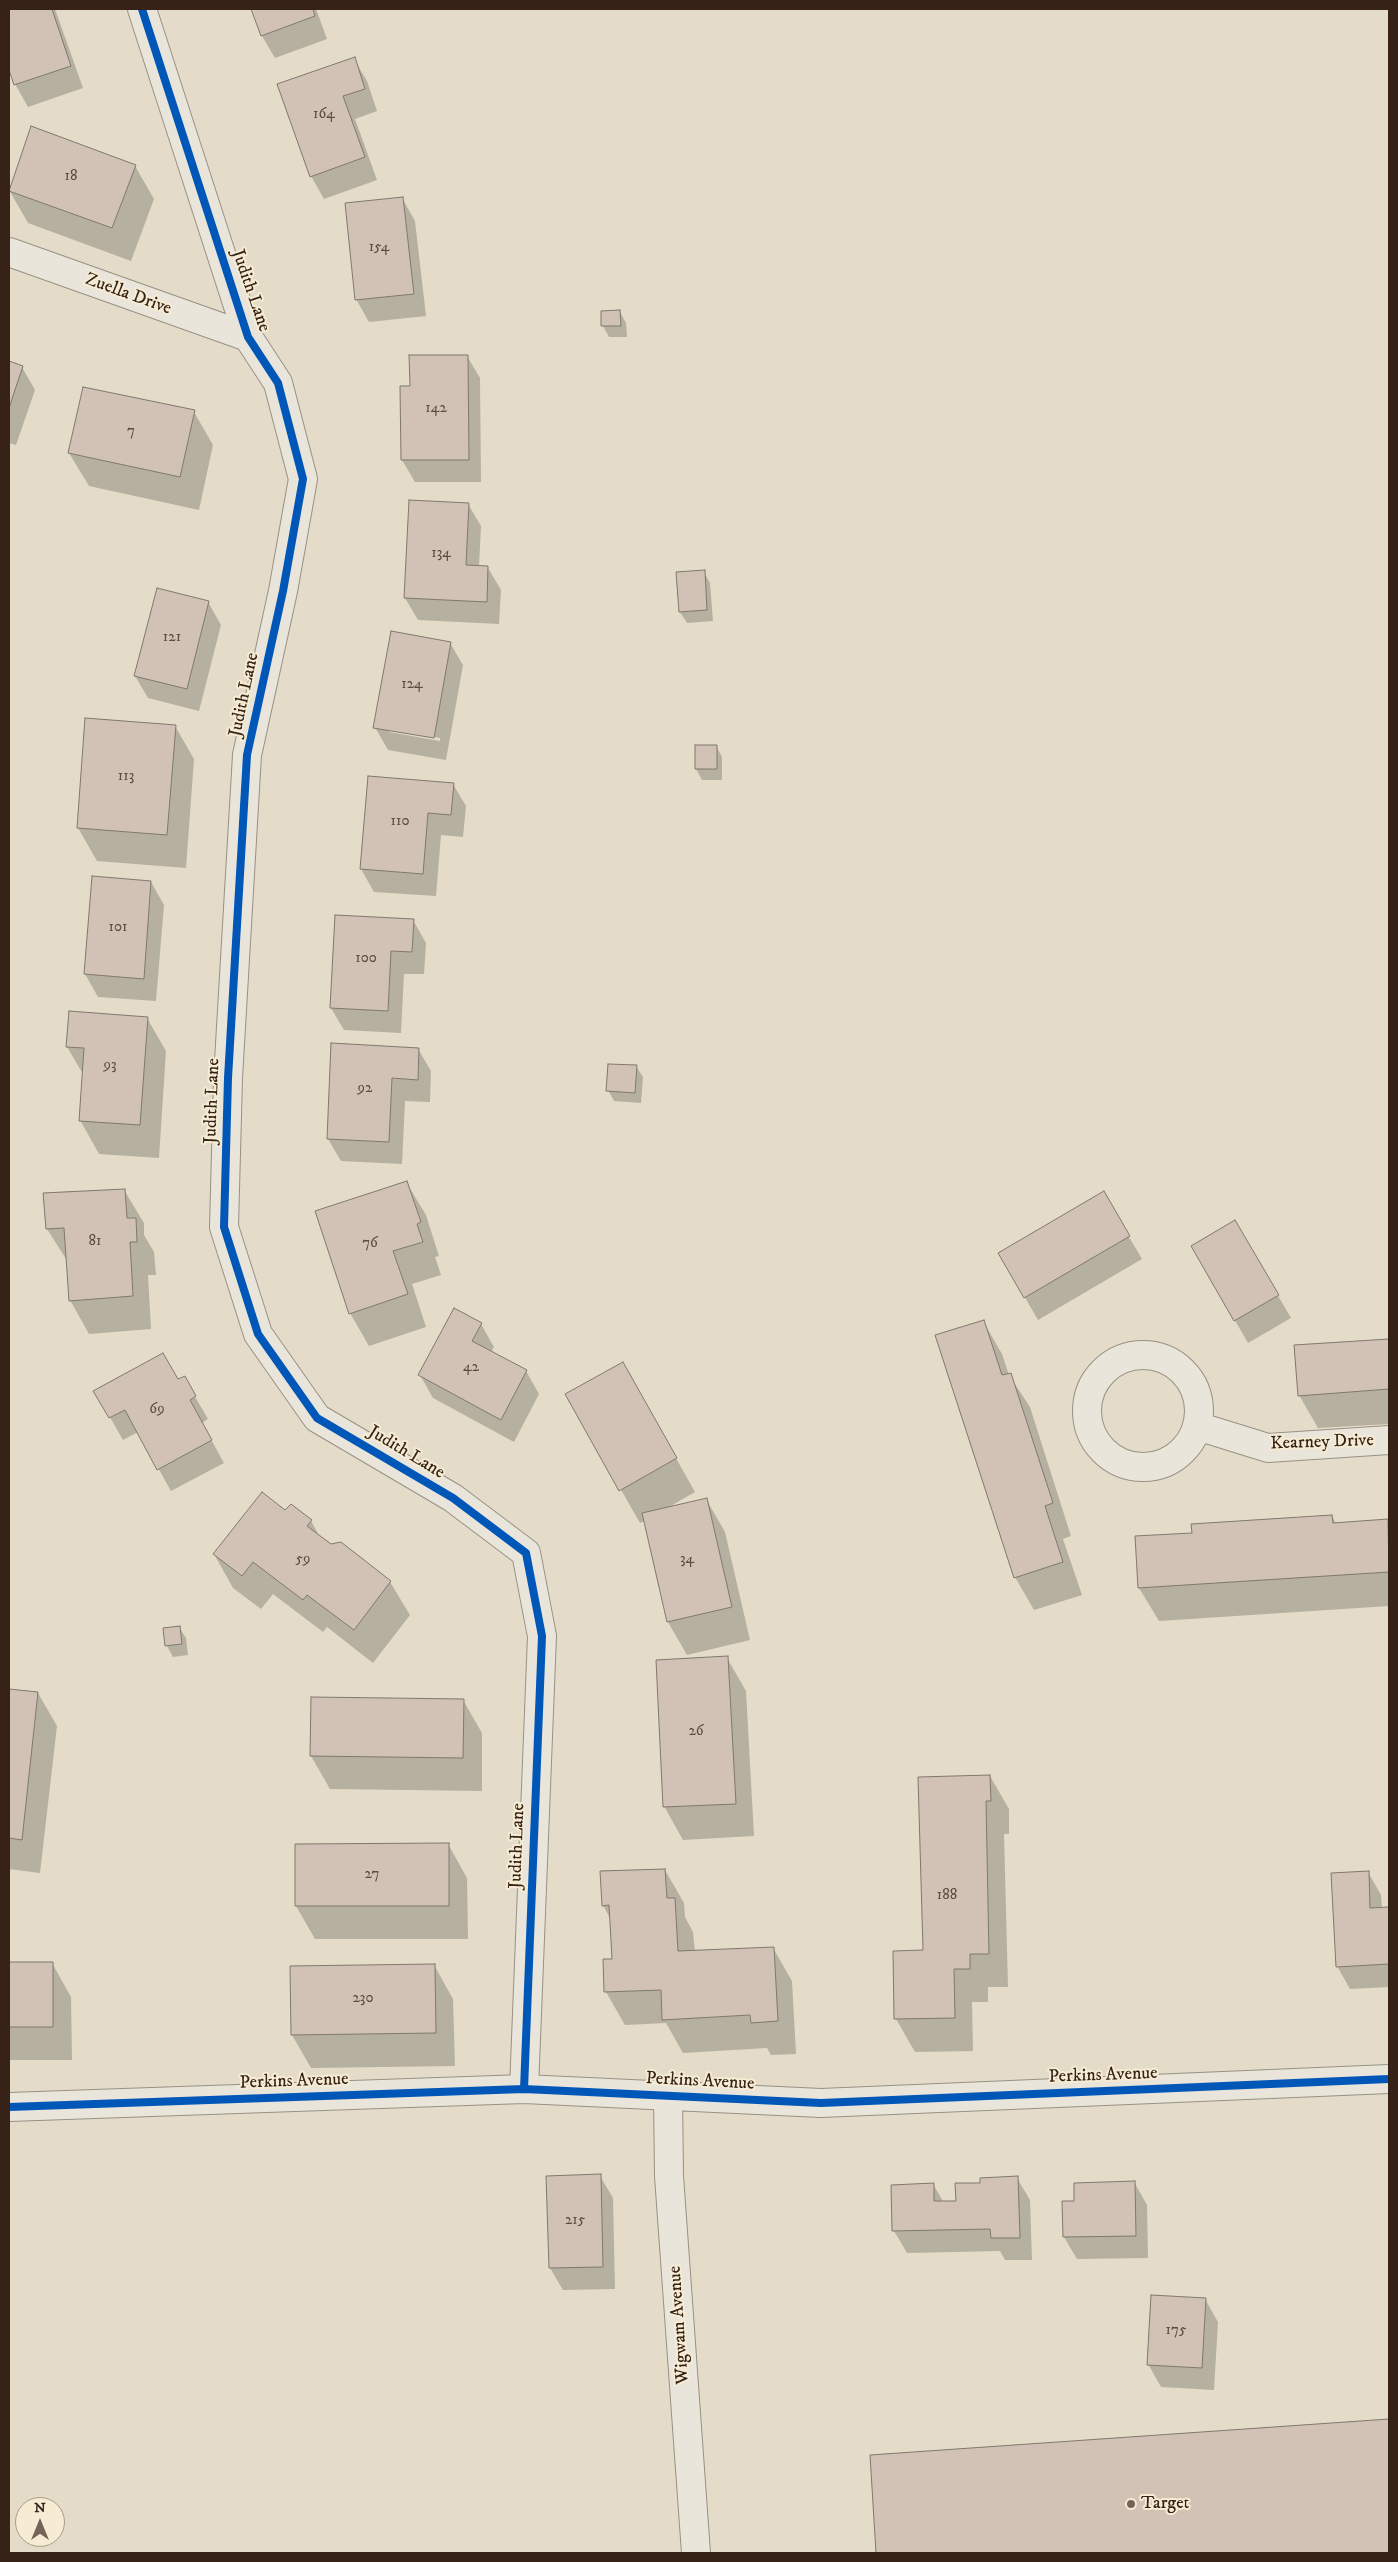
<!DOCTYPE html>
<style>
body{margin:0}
#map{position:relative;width:1398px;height:2562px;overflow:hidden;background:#e4dcc8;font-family:"IM FELL DW Pica",serif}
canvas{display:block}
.frame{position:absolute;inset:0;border:10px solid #372218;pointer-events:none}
.north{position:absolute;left:15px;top:2497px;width:50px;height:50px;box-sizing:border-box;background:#f5ecd3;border:1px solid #a99b88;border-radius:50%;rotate:0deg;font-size:14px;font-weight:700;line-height:20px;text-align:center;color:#372218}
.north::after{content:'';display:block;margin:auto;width:18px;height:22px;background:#746356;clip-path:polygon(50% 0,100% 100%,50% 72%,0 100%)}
</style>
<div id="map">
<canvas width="1398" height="2562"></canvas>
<div class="frame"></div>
<div class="north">N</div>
</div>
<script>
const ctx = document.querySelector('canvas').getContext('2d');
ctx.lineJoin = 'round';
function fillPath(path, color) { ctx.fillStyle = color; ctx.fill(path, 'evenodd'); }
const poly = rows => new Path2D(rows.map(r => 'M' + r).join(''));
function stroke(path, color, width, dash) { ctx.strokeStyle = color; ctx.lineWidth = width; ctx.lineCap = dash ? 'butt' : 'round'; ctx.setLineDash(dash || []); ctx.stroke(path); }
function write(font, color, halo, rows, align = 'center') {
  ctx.font = font + ' "IM FELL DW Pica",serif'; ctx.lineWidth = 4; ctx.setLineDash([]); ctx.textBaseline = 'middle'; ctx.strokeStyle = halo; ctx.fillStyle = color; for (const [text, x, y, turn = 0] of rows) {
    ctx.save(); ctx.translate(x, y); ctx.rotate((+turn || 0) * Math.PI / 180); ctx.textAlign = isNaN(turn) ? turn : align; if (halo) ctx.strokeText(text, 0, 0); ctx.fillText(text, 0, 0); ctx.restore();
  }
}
fillPath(poly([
 [9,511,10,511,10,1575,9,1575]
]), '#cacfac');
fillPath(poly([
 [9,9,55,9,83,88,28,107,15,84,9,67],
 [252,9,316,9,327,39,275,58,262,36],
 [354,59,367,81,377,111,355,119,377,180,324,199,311,176],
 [32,128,135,166,154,199,131,261,28,223,9,190],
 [402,198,415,221,426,316,369,322,356,299],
 [602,312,620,312,626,323,627,337,609,337,603,326],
 [467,356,480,378,481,482,415,482,402,460,411,388],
 [9,363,22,367,35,390,16,445,9,443],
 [194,412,213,445,199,510,89,486,69,453],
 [468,504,481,526,479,567,488,568,501,590,499,624,418,620,405,598],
 [704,572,710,583,713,621,687,623,680,612],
 [208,602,221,625,199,711,148,698,135,676],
 [450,643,463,665,446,760,388,750,375,727],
 [389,729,440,738,440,741,389,732],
 [86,720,175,726,194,759,186,868,97,861,78,828],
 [716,746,722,757,722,780,702,780,696,769],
 [369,777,453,784,466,806,463,837,441,835,436,896,374,892,361,869],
 [151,882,164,905,156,1001,98,997,85,974],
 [413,920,426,943,424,974,404,974,401,1033,344,1030,331,1008],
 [147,1018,166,1051,159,1158,99,1154,80,1120,83,1074,67,1047],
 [418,1049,431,1071,430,1102,405,1101,402,1164,341,1161,328,1139],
 [636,1066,643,1077,641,1103,614,1101,608,1090],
 [406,1182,426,1215,439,1256,435,1257,441,1275,412,1284,426,1327,369,1346,350,1313],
 [124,1190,144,1223,144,1235,154,1252,156,1275,148,1275,151,1329,89,1334,70,1300,68,1262,47,1229],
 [1103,1193,1142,1259,1038,1320,1000,1254],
 [1235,1222,1291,1318,1248,1343,1192,1246],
 [983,1321,1002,1354,1009,1375,1030,1407,1071,1536,1063,1539,1082,1595,1034,1610,1015,1577],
 [481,1324,494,1347,491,1352,526,1371,539,1394,514,1442,433,1398,420,1375],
 [1389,1340,1389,1424,1318,1428,1299,1395,1295,1346],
 [623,1364,695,1492,669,1507,706,1499,725,1532,750,1640,687,1655,668,1622,645,1521,640,1523,567,1395],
 [184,1378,208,1419,202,1423,224,1463,171,1491,138,1432,123,1440,95,1391,178,1381],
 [286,1512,311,1521,321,1539,331,1545,341,1543,390,1582,410,1615,373,1663,327,1627,323,1632,273,1594,261,1609,233,1588,214,1554],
 [1332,1516,1336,1524,1388,1521,1389,1606,1159,1621,1139,1588,1136,1537,1193,1534],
 [179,1627,186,1638,188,1655,173,1657,167,1646,164,1629],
 [727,1658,746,1691,754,1836,683,1840,664,1806],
 [9,1690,38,1693,57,1726,40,1873,9,1869],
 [312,1698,463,1700,482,1733,482,1791,330,1789,311,1756],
 [990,1776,1009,1809,1009,1834,1004,1834,1008,1987,988,1987,988,2002,972,2002,973,2051,915,2052,896,2019,924,1951],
 [448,1844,467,1878,468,1939,315,1939,296,1906],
 [665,1870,684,1903,685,1917,693,1932,695,1952,773,1948,792,1981,796,2054,771,2055,767,2048,683,2053,666,2023,625,2025,606,1992,604,1961,613,1960,611,1920,603,1905],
 [1368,1872,1381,1895,1382,1908,1389,1908,1389,1987,1350,1989,1337,1966],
 [52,1963,71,1997,72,2060,9,2060,9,1964],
 [434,1965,453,1999,455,2066,311,2068,292,2035,291,1967],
 [600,2176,613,2198,615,2289,563,2290,550,2268],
 [1017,2178,1030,2200,1032,2260,1005,2260,1000,2251,907,2253,894,2231,933,2184,944,2203,957,2203,981,2184],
 [1134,2182,1147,2205,1148,2258,1077,2259,1064,2237,1075,2203],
 [1205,2299,1218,2322,1214,2390,1161,2387,1148,2364],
 [1389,2421,1389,2553,878,2553,871,2456]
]), '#0003');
const building = poly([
 [9,9,52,9,71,66,14,85,9,70,9,9],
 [251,9,313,9,315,16,261,36,251,9],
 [355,57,365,89,343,96,365,157,310,177,277,84,355,57],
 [31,126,136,165,112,228,9,191,31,126],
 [403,197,414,294,355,300,345,203,403,197],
 [620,310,621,326,601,326,601,311,620,310],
 [409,355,468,355,469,460,401,460,400,386,410,386,409,355],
 [9,361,23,366,9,408,9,361],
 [83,387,195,410,180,477,68,453,83,387],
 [409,500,469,503,466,565,488,566,487,602,404,598,409,500],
 [705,570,707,610,679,612,676,572,705,570],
 [157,588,209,601,187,689,134,676,157,588],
 [391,631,451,642,434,738,373,728,391,631],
 [85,718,176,725,167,835,77,828,85,718],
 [695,745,717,745,717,769,695,769,695,745],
 [368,776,454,783,451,815,428,813,423,874,360,869,368,776],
 [92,876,151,881,144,979,84,974,92,876],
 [335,915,414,919,412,952,391,951,388,1011,330,1008,335,915],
 [69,1011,148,1017,140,1125,79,1121,84,1048,66,1047,69,1011],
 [331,1043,419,1048,418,1080,392,1078,389,1142,327,1139,331,1043],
 [608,1064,637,1065,635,1093,606,1091,608,1064],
 [407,1181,421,1222,417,1224,423,1242,393,1251,408,1294,349,1314,315,1211,407,1181],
 [125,1189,127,1218,136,1218,137,1242,130,1242,133,1296,69,1301,64,1228,46,1229,43,1193,125,1189],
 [1104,1191,1130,1236,1024,1298,998,1253,1104,1191],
 [1235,1220,1279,1295,1234,1321,1191,1246,1235,1220],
 [454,1308,482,1323,472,1341,527,1370,501,1420,418,1375,454,1308],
 [984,1320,1002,1375,1011,1373,1053,1503,1045,1506,1063,1562,1014,1578,935,1335,984,1320],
 [1389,1339,1389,1389,1298,1396,1294,1345,1389,1339],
 [163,1353,178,1379,185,1376,196,1396,190,1400,212,1440,157,1470,125,1410,109,1418,93,1391,163,1353],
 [623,1362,677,1458,619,1491,565,1394,623,1362],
 [262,1492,285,1510,291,1504,312,1520,307,1526,331,1544,341,1542,391,1581,354,1630,307,1595,303,1600,253,1562,242,1576,213,1554,262,1492],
 [707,1498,732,1607,667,1622,642,1513,707,1498],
 [1332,1515,1333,1523,1388,1519,1389,1572,1138,1588,1135,1536,1192,1533,1191,1524,1332,1515],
 [180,1626,182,1644,165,1646,163,1628,180,1626],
 [728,1656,736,1804,663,1807,656,1660,728,1656],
 [9,1689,38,1692,22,1840,9,1838,9,1689],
 [311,1697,464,1699,463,1758,310,1756,311,1697],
 [990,1775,991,1801,986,1801,989,1954,970,1954,970,1969,954,1969,955,2018,894,2019,893,1951,923,1950,918,1777,990,1775],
 [449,1843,449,1906,295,1906,295,1844,449,1843],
 [665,1869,667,1898,675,1898,678,1951,774,1947,778,2021,751,2023,750,2015,662,2020,661,1990,604,1992,603,1959,612,1959,609,1905,602,1906,600,1871,665,1869],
 [1369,1871,1370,1908,1389,1907,1389,1964,1336,1967,1331,1873,1369,1871],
 [9,1962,53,1962,53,2027,9,2027,9,1962],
 [435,1964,436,2033,291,2035,290,1966,435,1964],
 [601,2174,603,2267,549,2268,546,2176,601,2174],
 [1018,2176,1020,2238,991,2238,990,2229,892,2231,891,2185,934,2183,934,2201,956,2201,955,2183,980,2183,980,2178,1018,2176],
 [1135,2181,1136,2236,1063,2237,1062,2201,1074,2201,1074,2183,1135,2181],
 [1151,2295,1206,2298,1202,2368,1147,2365,1151,2295],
 [1389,2419,1389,2553,876,2553,870,2455,1389,2419]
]);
fillPath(building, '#d1c2b5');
stroke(building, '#7f786d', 1);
const street = poly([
 [142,9,248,337,278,383,303,479,283,591,247,755,228,1078,224,1227,258,1334,317,1418,453,1498,526,1553,542,1636,524,2089],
 [9,252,248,337],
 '1087 1411a56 56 0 1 1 112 0a56 56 0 1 1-112 0Z',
 [1197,1426,1268,1448,1389,1440],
 [668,2096,669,2176,696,2553],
 [9,2107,524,2089,821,2103,1389,2079]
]);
stroke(street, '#989184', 30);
stroke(street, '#e9e5db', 28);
stroke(poly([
 [142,9,248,337,278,383,303,479,283,591,247,755,228,1078,224,1227,258,1334,317,1418,453,1498,526,1553,542,1636,524,2089],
 [9,2107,524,2089,821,2103,1389,2079]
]), '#0057b8', 8);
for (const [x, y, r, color] of [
 [1131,2504,5,"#746356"]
]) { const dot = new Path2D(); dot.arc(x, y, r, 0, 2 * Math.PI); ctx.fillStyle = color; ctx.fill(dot); stroke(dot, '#f5ecd3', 2); }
write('15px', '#5e4a3f', null, [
 ["164",324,115],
 ["18",71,177],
 ["154",379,248],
 ["142",436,409],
 ["7",131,432],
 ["134",441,554],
 ["121",172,638],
 ["124",412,685],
 ["113",126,777],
 ["110",400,822],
 ["101",118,928],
 ["100",366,959],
 ["93",110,1066],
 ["92",365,1089],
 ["81",95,1242],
 ["76",370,1244],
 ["42",471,1368],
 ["69",157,1410],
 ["59",303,1560],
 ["34",687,1560],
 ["26",696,1732],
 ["27",372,1875],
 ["188",947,1896],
 ["230",363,1999],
 ["215",575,2221],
 ["175",1176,2331]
]);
write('18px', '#372218', '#f5ecd3', [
 ["Judith Lane",250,291,71],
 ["Zuella Drive",128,295,20],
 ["Judith Lane",245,695,-78],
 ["Judith Lane",213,1101,-88],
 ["Kearney Drive",1322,1443,-2],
 ["Judith Lane",406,1453,31],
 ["Judith Lane",518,1846,-88],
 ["Perkins Avenue",1103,2076,-2],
 ["Perkins Avenue",294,2082,-2],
 ["Perkins Avenue",700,2082,3],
 ["Wigwam Avenue",680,2325,-94]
]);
write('18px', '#372218', '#f5ecd3', [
 ["Target",1141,2504]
], 'left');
</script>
